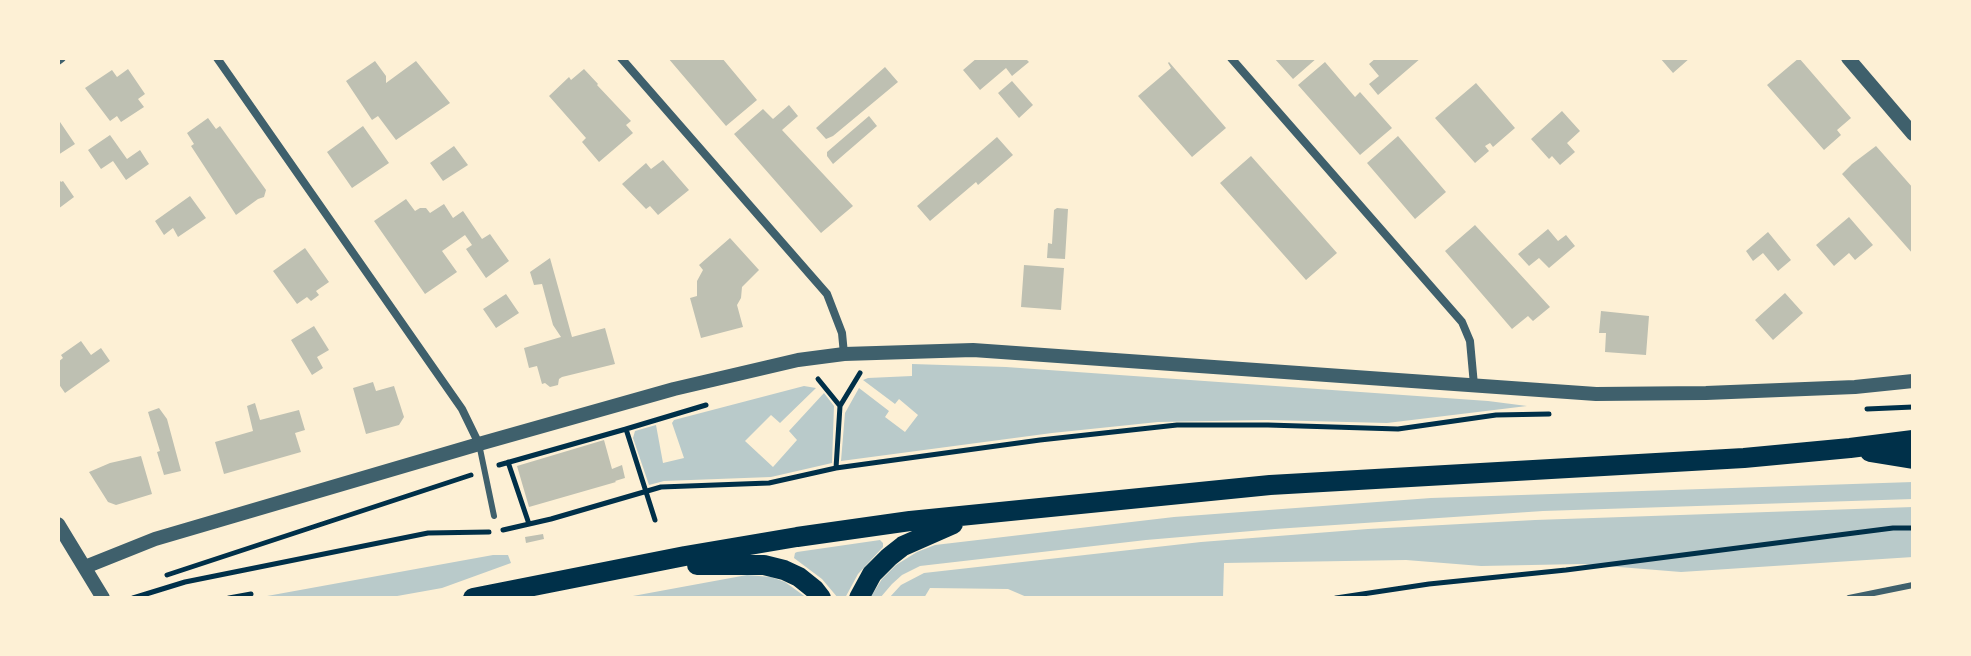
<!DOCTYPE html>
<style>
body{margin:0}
#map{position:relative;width:1971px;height:656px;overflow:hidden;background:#fdf0d5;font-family:"Roboto Condensed",sans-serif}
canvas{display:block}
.frame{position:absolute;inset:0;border:60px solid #fdf0d5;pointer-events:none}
</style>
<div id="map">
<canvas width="1971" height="656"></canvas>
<div class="frame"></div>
</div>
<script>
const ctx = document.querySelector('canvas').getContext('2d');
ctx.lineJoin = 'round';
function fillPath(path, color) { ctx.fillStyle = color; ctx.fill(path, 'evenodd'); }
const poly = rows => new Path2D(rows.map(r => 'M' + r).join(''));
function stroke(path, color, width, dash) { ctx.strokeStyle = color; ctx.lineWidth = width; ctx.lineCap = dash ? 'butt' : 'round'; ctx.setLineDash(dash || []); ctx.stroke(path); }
fillPath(poly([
 [912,364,1006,367,1488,401,1527,406,1387,423,1267,420,1158,422,1052,433,841,461,845,413,859,388,889,411,885,417,905,432,918,415,899,399,895,404,863,380,868,378,912,376],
 [804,386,816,388,780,423,771,415,745,441,773,467,797,440,789,431,824,393,834,406,832,463,771,477,664,481,649,485,633,438,635,431,656,425,663,463,684,458,672,423,674,420],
 [1913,482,1913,499,1543,511,1275,529,1146,540,920,566,902,575,892,584,880,598,870,598,882,579,896,565,917,552,935,545,1174,517,1431,498],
 [1913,507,1913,557,1681,572,1582,564,1481,566,1406,560,1224,563,1223,598,1029,598,1008,589,930,588,924,598,889,598,901,585,924,573,1201,542,1368,529,1535,520],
 [880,540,883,543,883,547,858,574,845,598,838,598,822,579,794,558,795,553,797,552],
 [493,555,508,555,511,563,442,588,386,598,256,598],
 [747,575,771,577,785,582,807,598,622,598]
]), '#b9caca');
fillPath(poly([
 [668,58,722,58,757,100,726,126],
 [977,58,1025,58,1029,62,1012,76,1006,68,980,90,963,70],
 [1274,58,1317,58,1293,79],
 [1376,58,1421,58,1378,95,1369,84,1379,76,1369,64],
 [1660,58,1690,58,1673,73],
 [1799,58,1851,118,1837,130,1841,135,1824,150,1767,85],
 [375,61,386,76,386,83,416,61,450,103,396,140,378,116,372,120,346,81],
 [1169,62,1226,128,1192,157,1138,96,1171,68,1168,63],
 [1325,62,1355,97,1360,92,1392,128,1360,155,1298,85],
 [885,67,898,82,833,136,826,139,816,128],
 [128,69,145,94,138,99,144,107,121,122,117,116,110,121,85,88,112,70,117,77],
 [584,69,598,84,597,85,631,121,626,125,633,133,599,162,582,142,586,138,549,96,569,77,571,80],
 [1012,81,1033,105,1019,118,998,93],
 [1476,83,1515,128,1493,147,1490,143,1485,146,1489,151,1475,163,1435,118],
 [789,105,798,116,782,130,853,206,821,233,734,134,763,109,773,119],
 [1562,111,1580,131,1567,143,1575,152,1560,165,1552,156,1549,159,1531,139],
 [869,116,877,126,833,164,827,156,827,152],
 [208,118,216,129,220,126,266,190,264,197,258,199,236,215,191,146,194,144,187,133],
 [58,119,75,144,58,155],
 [363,126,389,163,352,188,327,152],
 [110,135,127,159,140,150,149,164,126,180,113,161,101,169,88,150],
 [1398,136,1446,192,1415,219,1367,163],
 [997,137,1013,155,978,185,976,182,930,221,917,206],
 [454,146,468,165,443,181,430,163],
 [1876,146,1913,188,1913,254,1842,174,1852,164],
 [1251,156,1337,253,1306,280,1220,183],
 [663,160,689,190,658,215,650,206,646,209,622,184,646,163,651,169],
 [58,178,61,182,63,181,74,197,58,209],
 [190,196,206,218,178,237,173,228,164,235,155,221],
 [406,199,415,211,420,208,426,208,430,213,444,204,453,218,463,211,482,239,490,234,509,261,486,278,466,249,472,245,465,235,442,251,457,272,425,294,374,221],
 [1057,208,1068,209,1065,259,1047,258,1048,243,1052,244,1054,210],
 [1849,217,1873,245,1855,260,1849,253,1834,266,1816,245],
 [1475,225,1550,307,1533,321,1528,316,1512,329,1445,251],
 [1548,229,1558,241,1566,235,1575,246,1549,268,1539,258,1529,266,1518,254],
 [1768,232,1791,260,1778,271,1763,253,1753,261,1746,251],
 [730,238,759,270,742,287,741,298,737,305,743,327,701,338,690,298,697,296,697,281,703,270,699,265],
 [305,248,329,282,316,291,319,295,311,301,307,297,297,304,273,271],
 [550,258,572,337,605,328,615,364,562,377,559,379,558,385,550,387,545,383,542,384,537,366,529,368,524,348,561,337,553,325,542,284,534,285,530,272],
 [1024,265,1064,268,1061,310,1021,307],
 [1785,293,1803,313,1773,340,1755,320],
 [506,294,519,313,496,328,483,309],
 [1601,311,1649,316,1646,355,1605,352,1606,333,1599,333],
 [314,326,329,350,317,357,323,368,312,375,291,340],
 [81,341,91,355,101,348,110,361,65,393,58,383,58,362,63,358,61,355],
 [373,382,376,391,394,386,404,417,399,425,366,434,353,388],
 [255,403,260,420,299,410,305,430,295,433,301,452,224,474,215,442,253,431,247,406],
 [159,408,167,419,181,471,164,475,157,452,160,451,148,412],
 [604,440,612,469,622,465,625,478,615,481,616,482,529,507,517,466],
 [141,456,152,494,116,505,108,502,89,472,110,463],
 [543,534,544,539,526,543,525,537]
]), '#bec0b2');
stroke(poly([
 [818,379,840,406,860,373],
 [1867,409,1913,407],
 [626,429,706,405],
 [508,462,529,524],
 [499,465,626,429,655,520],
 [836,468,840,406],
 [503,530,551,519,661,487,769,483,836,468,1040,440,1177,425,1268,425,1398,429,1496,415,1549,414],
 [167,575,471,475],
 [133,598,185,582,428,533,489,532],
 [229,598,251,594],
 [1336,598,1429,584,1566,570,1893,528,1913,528]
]), '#003049', 5);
stroke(poly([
 [479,444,494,516],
 [1849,598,1913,585]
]), '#3f606c', 6);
stroke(poly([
 [217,58,462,409,479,444],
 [621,58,827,294,842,333,844,354],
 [1231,58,1462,322,1470,341,1474,385],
 [58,61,62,58]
]), '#3f606c', 8);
stroke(poly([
 [1848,58,1913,134],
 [58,524,103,598],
 [85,567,155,539,479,444,674,389,798,360,844,354,973,350,1596,394,1706,393,1855,387,1913,381]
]), '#3f606c', 14);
stroke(poly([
 [1870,452,1913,459],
 [697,565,764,565,784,570,799,577,814,589,821,598],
 [473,598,685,556,797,537,910,521,1270,485,1744,458,1850,448,1913,440],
 [859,598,872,574,889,557,903,546,953,524]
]), '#003049', 20);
</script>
